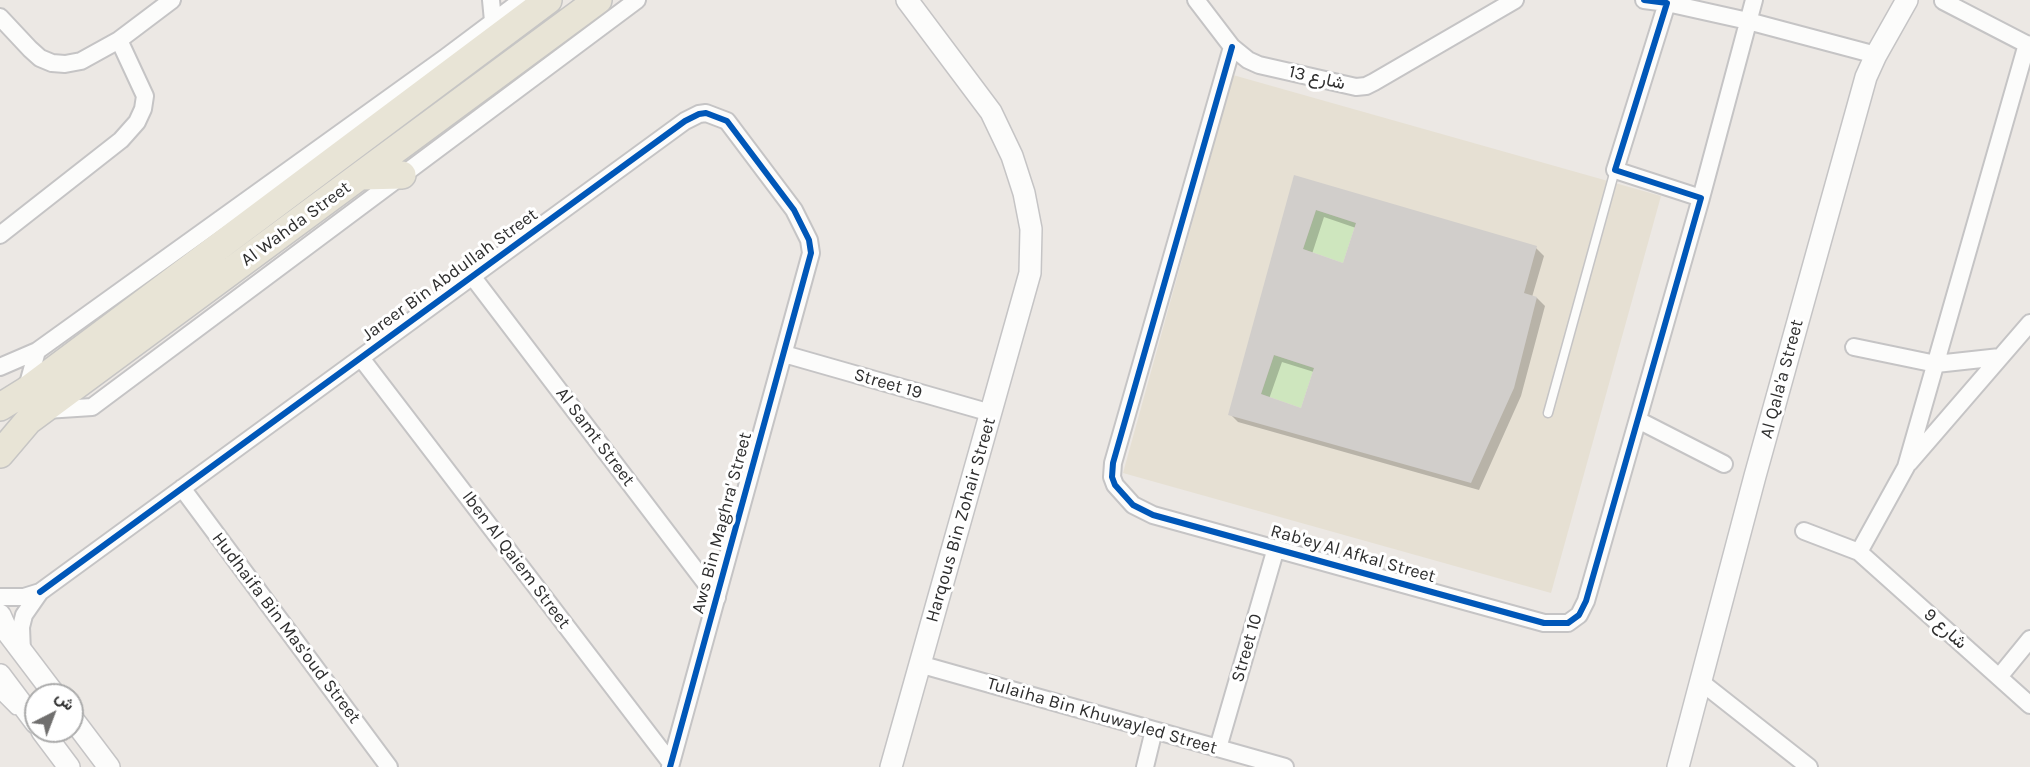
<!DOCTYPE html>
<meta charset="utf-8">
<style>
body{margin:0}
#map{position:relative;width:2030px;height:767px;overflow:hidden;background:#ece8e4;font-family:Karla,Vazirmatn,sans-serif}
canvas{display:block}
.north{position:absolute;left:24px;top:683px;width:60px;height:60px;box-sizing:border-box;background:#fff;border:2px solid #ababab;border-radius:50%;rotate:42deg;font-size:16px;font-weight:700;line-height:24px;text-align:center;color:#2e2e2e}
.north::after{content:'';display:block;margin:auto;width:21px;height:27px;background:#706f6e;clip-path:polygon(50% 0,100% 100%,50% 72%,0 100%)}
</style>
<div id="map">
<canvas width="2030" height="767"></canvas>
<div class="north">ش</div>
</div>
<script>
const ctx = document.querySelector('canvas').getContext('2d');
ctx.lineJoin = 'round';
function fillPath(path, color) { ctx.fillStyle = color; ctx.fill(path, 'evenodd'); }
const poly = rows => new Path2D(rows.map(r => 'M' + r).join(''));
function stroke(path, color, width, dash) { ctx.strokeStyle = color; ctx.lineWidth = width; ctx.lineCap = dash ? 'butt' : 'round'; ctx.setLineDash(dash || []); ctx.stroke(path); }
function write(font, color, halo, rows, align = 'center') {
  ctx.font = font + ' Karla,Vazirmatn,sans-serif'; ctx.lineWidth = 6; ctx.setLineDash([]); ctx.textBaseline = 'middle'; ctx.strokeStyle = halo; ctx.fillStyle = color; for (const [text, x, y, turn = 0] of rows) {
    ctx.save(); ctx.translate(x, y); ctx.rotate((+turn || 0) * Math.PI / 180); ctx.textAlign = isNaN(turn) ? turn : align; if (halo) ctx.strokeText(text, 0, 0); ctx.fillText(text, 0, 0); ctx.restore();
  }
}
fillPath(poly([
 [1233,75,1661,196,1551,593,1123,473]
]), '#e6e0d3');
fillPath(poly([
 [1316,210,1356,223,1343,263,1303,249],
 [1274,355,1314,368,1301,408,1261,394]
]), '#cee6be');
fillPath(poly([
 [1295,177,1536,248,1544,256,1532,297,1537,298,1545,306,1521,396,1479,490,1238,422,1230,414],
 [1324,217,1356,228,1344,265,1312,254],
 [1282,362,1314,372,1302,410,1269,399]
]), '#0003');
fillPath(poly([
 [1294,175,1537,246,1524,293,1537,297,1514,388,1471,483,1228,415],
 [1316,210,1356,223,1343,263,1303,249],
 [1274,355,1314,368,1301,408,1261,394]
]), '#d1cecb');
const service = poly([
 [1548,413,1615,170],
 [0,695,15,710]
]);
const minor = poly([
 [491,0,493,21],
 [1196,0,1232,47,1248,60,1259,65,1356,87,1366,86,1374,82,1515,0],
 [1661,0,1667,3,1748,21,1876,55],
 [1943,1,2030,46],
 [0,17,30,49,40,58,52,63,65,64,81,61,119,40],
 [1232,47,1113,463,1112,477,1115,485,1133,505,1153,515,1544,623,1568,623,1579,615,1586,601,1701,198,1615,170,1667,3,1644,0],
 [1701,198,1754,0],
 [0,235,121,140,137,122,143,109,145,96,119,40,172,0],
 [472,276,717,598],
 [1854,347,1936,364,2000,357],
 [784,354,991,413],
 [361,358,671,763],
 [0,367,37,351],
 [26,391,37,351,446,57,522,0],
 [46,410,92,407,637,0],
 [1638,420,1724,464],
 [1909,463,2030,323],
 [182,488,389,767],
 [1804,531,1859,552,2030,705],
 [1859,552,1906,467,2027,44],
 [40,592,685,121,699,114,706,113,727,121,794,210,809,240,811,253,670,767],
 [0,597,24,597,40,592,24,615,21,627,22,652],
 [919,664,1285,767],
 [1999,677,2030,639],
 [1701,682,1809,767],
 [1218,748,1276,548],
 [1145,767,1154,730]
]);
const tertiary = poly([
 [0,615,8,633,55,695],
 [0,675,36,723],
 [72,718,109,767],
 [42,731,69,767],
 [891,767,1030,273,1031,229,1024,193,1012,156,991,112,907,0],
 [1678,767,1755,476,1866,77,1876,55,1907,0]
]);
const primary = poly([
 [361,176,402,175],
 [0,407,26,391,548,0],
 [0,454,28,421,598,0]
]);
stroke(service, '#c5c4c5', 11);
stroke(minor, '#c5c4c5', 20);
stroke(tertiary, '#c5c4c5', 24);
stroke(primary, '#c6c5c4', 30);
stroke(service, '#fcfcfb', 8);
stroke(minor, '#fcfcfb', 16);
stroke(tertiary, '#fcfcfb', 21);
stroke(primary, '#e8e4d6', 27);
stroke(poly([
 [1232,47,1113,463,1112,477,1115,485,1133,505,1153,515,1544,623,1568,623,1579,615,1586,601,1701,198,1615,170,1667,3,1644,0],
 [40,592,685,121,699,114,706,113,727,121,794,210,809,240,811,253,670,767]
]), '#0057b8', 6);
write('18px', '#2e2e2e', '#fff', [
 ["شارع 13",1317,78,13],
 ["Al Wahda Street",296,224,-36],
 ["Jareer Bin Abdullah Street",450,275,-36],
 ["Al Qala'a Street",1782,379,-75],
 ["Street 19",888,384,16],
 ["Al Samt Street",595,437,53],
 ["Harqous Bin Zohair Street",961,520,-74],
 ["Aws Bin Maghra' Street",722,523,-75],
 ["Rab'ey Al Afkal Street",1353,554,16],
 ["Iben Al Qaiem Street",516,560,53],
 ["Hudhaifa Bin Mas'oud Street",286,628,53],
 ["شارع 9",1945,629,42],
 ["Street 10",1247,648,-74],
 ["Tulaiha Bin Khuwayled Street",1102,716,16]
]);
</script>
